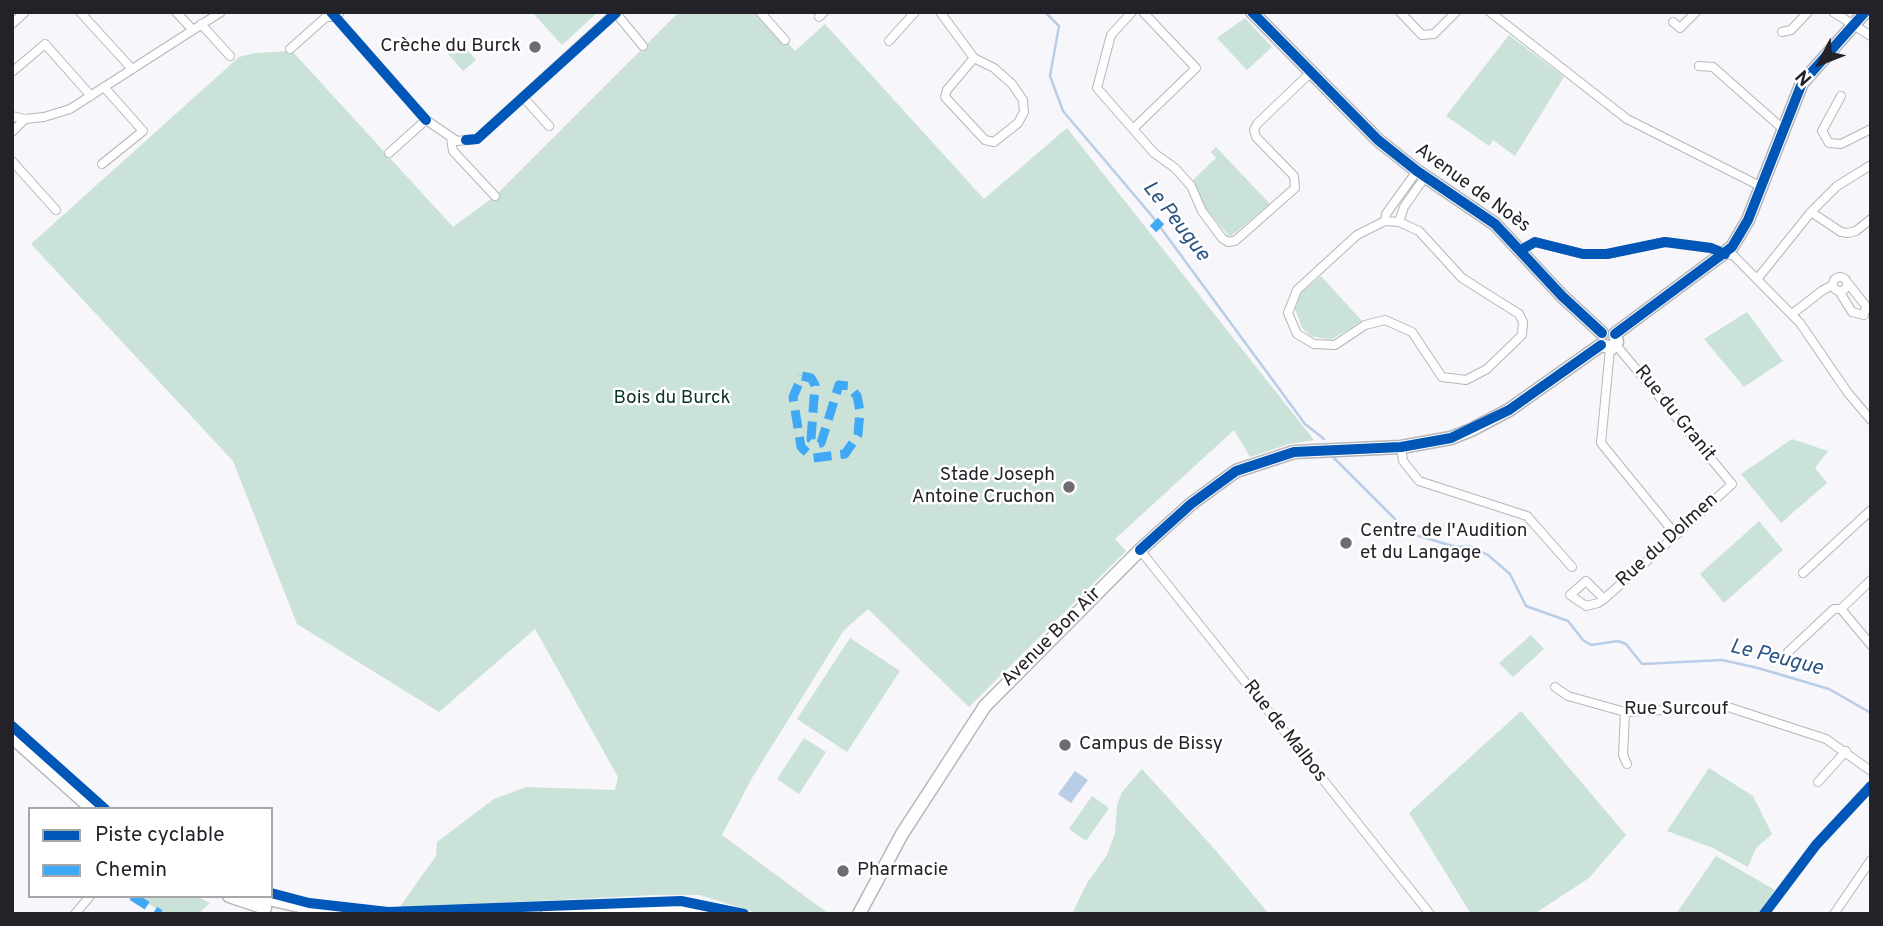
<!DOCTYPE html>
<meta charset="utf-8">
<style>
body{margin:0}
#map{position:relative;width:1883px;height:926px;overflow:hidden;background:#f6f6fb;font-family:Overpass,sans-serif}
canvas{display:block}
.frame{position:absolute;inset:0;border:14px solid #232229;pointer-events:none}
.legend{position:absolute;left:28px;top:807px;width:245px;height:91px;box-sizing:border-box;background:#fff;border:2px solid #a7a7a9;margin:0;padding:9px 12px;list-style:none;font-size:21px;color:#232229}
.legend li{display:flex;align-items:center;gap:14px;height:35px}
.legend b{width:35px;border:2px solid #a7a7a9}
.north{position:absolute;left:1785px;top:28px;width:70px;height:70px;-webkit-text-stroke:5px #fff;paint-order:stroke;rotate:228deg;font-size:19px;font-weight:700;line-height:28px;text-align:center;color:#232229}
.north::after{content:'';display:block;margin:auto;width:24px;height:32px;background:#232229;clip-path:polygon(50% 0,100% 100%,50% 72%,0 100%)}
</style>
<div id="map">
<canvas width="1883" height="926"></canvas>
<div class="frame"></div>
<ul class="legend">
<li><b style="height:9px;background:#0057b8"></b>Piste cyclable</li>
<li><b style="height:9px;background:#3fa9f5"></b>Chemin</li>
</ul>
<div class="north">N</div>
</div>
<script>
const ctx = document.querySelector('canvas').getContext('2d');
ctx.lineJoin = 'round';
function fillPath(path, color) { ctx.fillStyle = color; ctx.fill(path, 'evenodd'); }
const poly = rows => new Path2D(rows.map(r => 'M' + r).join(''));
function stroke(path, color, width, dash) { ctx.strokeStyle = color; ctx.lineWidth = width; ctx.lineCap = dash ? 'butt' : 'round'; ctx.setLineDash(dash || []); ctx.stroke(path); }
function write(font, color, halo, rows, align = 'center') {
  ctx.font = font + ' Overpass,sans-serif'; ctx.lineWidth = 5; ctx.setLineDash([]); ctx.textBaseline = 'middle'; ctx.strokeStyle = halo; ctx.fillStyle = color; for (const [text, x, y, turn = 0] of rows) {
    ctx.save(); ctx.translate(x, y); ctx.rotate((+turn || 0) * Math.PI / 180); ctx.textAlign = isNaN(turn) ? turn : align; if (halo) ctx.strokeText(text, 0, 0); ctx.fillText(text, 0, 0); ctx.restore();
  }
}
fillPath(poly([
 [532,12,598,12,562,45],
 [679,12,732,12,735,15,739,12,760,12,795,51,825,24,984,199,1067,128,1314,440,1289,444,1250,457,1234,430,1115,539,1126,551,969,707,868,609,844,630,752,778,722,835,829,914,760,914,700,895,654,895,399,908,436,856,437,842,494,799,526,787,615,790,618,777,535,629,439,712,297,624,233,461,31,244,239,57,255,53,292,51,453,227,495,196],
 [1245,18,1272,47,1247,70,1217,38],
 [1509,35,1564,77,1515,156,1493,140,1489,146,1446,116],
 [455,36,476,60,463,71,443,48],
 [1216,147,1270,204,1230,237,1207,210,1192,181,1216,158,1211,152],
 [1321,276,1362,321,1331,340,1311,336,1302,328,1295,309,1301,293],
 [1747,312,1783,361,1744,387,1704,339],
 [1792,439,1828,451,1815,468,1827,483,1781,523,1741,474],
 [1759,521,1783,550,1724,603,1700,574],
 [1531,635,1544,649,1513,677,1499,663],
 [850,638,900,671,847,752,797,719],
 [1521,711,1626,835,1589,878,1534,914,1471,914,1409,813],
 [804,738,826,752,799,794,777,779],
 [1709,768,1753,796,1772,834,1756,848,1748,867,1713,848,1667,831],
 [1142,769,1218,853,1269,914,1072,914,1087,883,1107,855,1115,833,1117,805,1122,792],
 [1092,796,1109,808,1086,841,1069,829],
 [1716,856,1775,890,1758,914,1676,914],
 [136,896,196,896,210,903,198,914,165,914]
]), '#cae2d8');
fillPath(poly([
 [1075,771,1088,780,1071,803,1058,794]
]), '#b9cde7');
stroke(poly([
 [1045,12,1059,26,1050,76,1063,111,1152,216,1305,424,1324,439],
 [1333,457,1409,533,1456,547,1470,546,1488,555,1510,574,1526,606,1568,621,1583,640,1591,645,1618,641,1626,644,1642,664,1722,660,1758,668,1829,689,1871,713]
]), '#b9cde7', 2.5);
const street = poly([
 [80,12,132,69],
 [176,12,192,29],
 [331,12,426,120,457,141,477,139,616,12],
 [615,12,643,46],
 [760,12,785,40],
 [940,12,974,58,994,68,1012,84,1023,100,1024,112,1018,123,994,142,985,140,945,97,947,90,974,58],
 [1132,12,1111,35,1097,88,1154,153,1175,168,1191,186,1202,211,1222,238,1228,242,1235,241,1295,188,1294,176,1256,137,1254,130,1257,124,1310,73],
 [1400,12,1422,35,1434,34,1456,12],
 [1490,12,1627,119,1762,187],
 [1833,12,1871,36],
 [819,17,824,12],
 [1673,22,1680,28,1696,12],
 [12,24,25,12],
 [201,24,230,56],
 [1782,32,1791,30,1808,12],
 [889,41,915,12],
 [290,49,326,17,335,17,340,12],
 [1699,66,1713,67,1783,129],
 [12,72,45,44,91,96],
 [1841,96,1822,131,1829,143,1841,144,1871,129],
 [523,97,549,126],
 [12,116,25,119,44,117,70,109,221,12],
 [1133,129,1196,68,1143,12],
 [12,132,25,119],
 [451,138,453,151,495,196],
 [389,153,426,120],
 [12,161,56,210],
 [102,164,143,131,104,87],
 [1811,212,1841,232,1848,233,1856,231,1871,219],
 [1385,221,1399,222,1419,231,1462,278,1519,314,1523,322,1522,335,1487,369,1466,380,1442,377,1412,332,1385,320,1365,325,1335,345,1314,344,1297,334,1288,313,1297,290,1357,235,1385,221],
 [1385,221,1386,214,1417,171],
 [1399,222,1404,207,1425,177],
 [1521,250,1535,242,1583,254,1607,254,1665,242,1711,248,1734,256,1800,323,1848,393,1871,420],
 '1833 284a7 7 0 1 1 14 0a7 7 0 1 1-14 0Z',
 [1758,278,1811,212,1837,186,1871,165],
 [1839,291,1852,312,1864,315,1866,306,1847,282],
 [1792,314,1823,290,1833,285],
 [1610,349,1601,443,1676,535],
 [1401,447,1403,461,1419,481,1527,516,1572,567],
 [1140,550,1430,914],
 [1803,573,1871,510],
 [1871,580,1841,609,1871,645],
 [1604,599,1586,581,1570,595,1586,606,1598,603,1604,599,1676,535,1732,484,1616,345],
 [1788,652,1834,609,1841,609],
 [1555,687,1568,696,1625,712,1728,707,1826,739,1871,771],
 [1625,712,1623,755,1627,764],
 [1818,782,1846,751],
 [75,914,90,896],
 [1764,914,1816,845,1871,786],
 [1834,914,1871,860]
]);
const secondary = poly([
 [1252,12,1378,140,1417,171,1495,224,1562,296,1602,333],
 [1615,334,1732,247,1748,220,1802,83,1865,12],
 [1601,345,1612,348,1617,342,1615,334],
 [12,737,92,809],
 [229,896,265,908],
 [255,896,335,914],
 [547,914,653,908,716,914],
 [859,914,902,834,985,706,1140,550,1191,504,1236,471,1294,452,1401,447,1451,438,1471,430,1509,410,1601,345]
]);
stroke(street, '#b6b6bb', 10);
stroke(secondary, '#b6b6bb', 15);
stroke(street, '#fefefe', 8);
stroke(secondary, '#fefefe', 12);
stroke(poly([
 [1153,229,1161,221],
 [802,376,811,378,815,385,811,439,817,444,821,443,839,385,849,386,857,396,860,411,858,435,845,454,813,458,801,447,793,397,802,376],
 [132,896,160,914]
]), '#3fa9f5', 9, [18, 9]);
stroke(poly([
 [331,12,426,120],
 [1252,12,1378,140,1417,171,1495,224,1562,296,1602,333],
 [466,140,477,139,616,13],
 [1521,250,1535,242,1583,254,1607,254,1665,242,1711,248,1725,254],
 [1615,334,1732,247,1748,220,1802,83,1865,12],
 [1140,550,1191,504,1236,471,1294,452,1401,447,1451,438,1509,410,1601,345],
 [12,726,105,809],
 [271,893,309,903,388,912,681,901,744,914],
 [1764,914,1816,845,1871,786]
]), '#0057b8', 10);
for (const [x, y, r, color] of [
 [535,47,7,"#6d6c72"],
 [1069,487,7,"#6d6c72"],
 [1346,543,7,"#6d6c72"],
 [1065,745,7,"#6d6c72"],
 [843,871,7,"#6d6c72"]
]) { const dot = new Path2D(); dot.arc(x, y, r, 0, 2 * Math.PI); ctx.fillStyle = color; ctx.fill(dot); stroke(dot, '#fff', 2.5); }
write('19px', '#232229', '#fff', [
 ["Crèche du Burck",521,47,"right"],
 ["Stade Joseph",1055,476,"right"],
 ["Antoine Cruchon",1055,498,"right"],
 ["Centre de l'Audition",1360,532],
 ["et du Langage",1360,554],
 ["Campus de Bissy",1079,745],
 ["Pharmacie",857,871]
], 'left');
write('19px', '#232229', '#fff', [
 ["Avenue de Noès",1472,189,36],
 ["Rue du Granit",1674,414,51],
 ["Rue du Dolmen",1668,541,-42],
 ["Avenue Bon Air",1052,638,-45],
 ["Rue Surcouf",1676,710],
 ["Rue de Malbos",1284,732,52]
]);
write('19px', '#0c3424', '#fff', [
 ["Bois du Burck",672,399]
]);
write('italic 21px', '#2c5483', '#fff', [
 ["Le Peugue",1175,222,52],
 ["Le Peugue",1776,659,14]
]);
</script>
